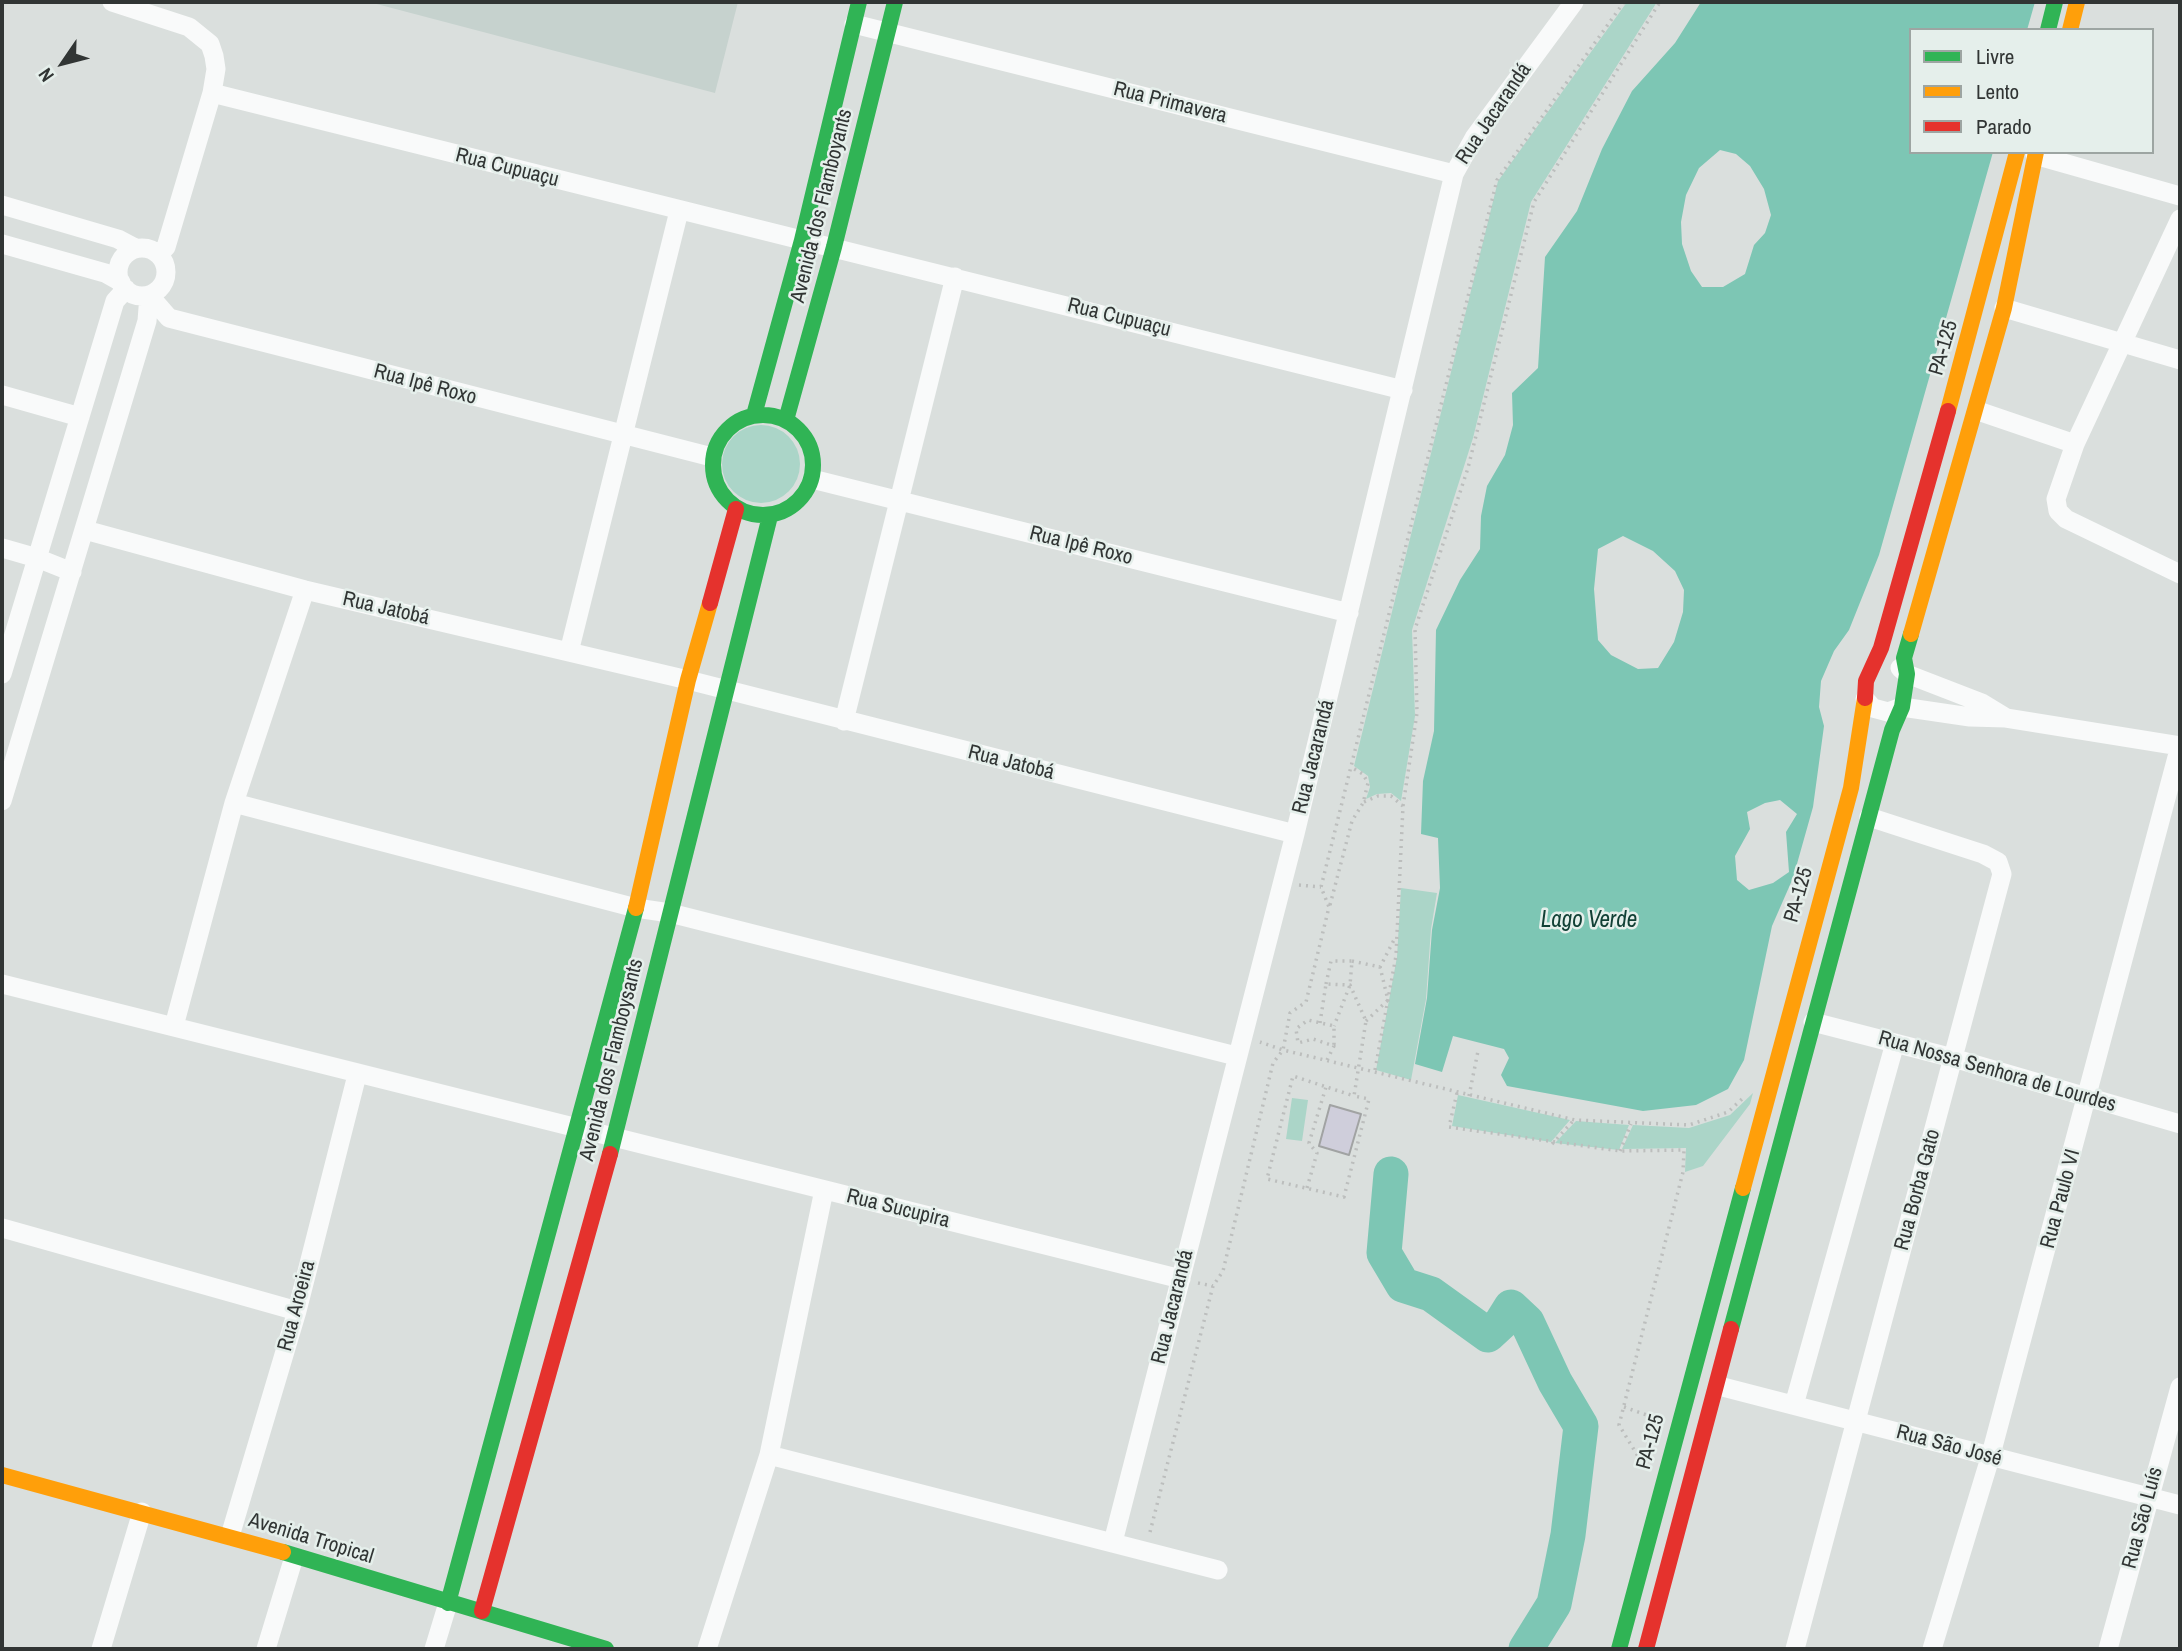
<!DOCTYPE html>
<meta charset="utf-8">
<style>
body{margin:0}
#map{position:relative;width:2182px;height:1651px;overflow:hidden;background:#dadfdd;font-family:"Archivo Narrow",sans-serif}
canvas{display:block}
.frame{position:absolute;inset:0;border:4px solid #313534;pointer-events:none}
.legend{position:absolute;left:1909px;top:28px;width:245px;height:126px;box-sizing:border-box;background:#e5efeb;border:2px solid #9da5a2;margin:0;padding:9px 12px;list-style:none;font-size:21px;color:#313534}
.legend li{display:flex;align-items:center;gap:14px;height:35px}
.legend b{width:35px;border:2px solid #9da5a2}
.north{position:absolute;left:28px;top:28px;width:70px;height:70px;-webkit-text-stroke:5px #e5efeb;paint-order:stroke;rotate:235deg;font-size:19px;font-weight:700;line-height:28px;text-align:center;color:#313534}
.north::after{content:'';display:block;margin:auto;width:24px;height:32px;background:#313534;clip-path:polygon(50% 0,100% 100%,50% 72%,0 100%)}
</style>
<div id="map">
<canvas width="2182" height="1651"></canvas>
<div class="frame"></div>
<ul class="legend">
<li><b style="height:9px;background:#30b455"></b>Livre</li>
<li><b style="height:9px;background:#ff9f0a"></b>Lento</li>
<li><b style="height:9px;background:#e5322d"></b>Parado</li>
</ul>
<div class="north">N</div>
</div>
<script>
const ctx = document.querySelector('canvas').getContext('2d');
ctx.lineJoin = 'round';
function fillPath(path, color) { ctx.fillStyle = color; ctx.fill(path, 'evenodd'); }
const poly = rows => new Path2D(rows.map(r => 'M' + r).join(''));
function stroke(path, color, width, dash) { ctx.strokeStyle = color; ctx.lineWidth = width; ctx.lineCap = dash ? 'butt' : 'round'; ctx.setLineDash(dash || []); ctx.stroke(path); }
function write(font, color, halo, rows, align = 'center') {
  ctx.font = font + ' "Archivo Narrow",sans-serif'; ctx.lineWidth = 5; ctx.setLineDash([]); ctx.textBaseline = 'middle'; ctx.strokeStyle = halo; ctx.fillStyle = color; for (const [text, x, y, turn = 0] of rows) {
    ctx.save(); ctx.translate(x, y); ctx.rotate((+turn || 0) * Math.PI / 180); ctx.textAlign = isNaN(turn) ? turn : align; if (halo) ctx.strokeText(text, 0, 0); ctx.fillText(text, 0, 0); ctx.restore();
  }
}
fillPath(poly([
 [369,2,738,2,715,93]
]), '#c6d2ce');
fillPath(poly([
 [1627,2,1657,2,1531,202,1473,438,1412,630,1415,716,1401,801,1391,793,1377,794,1366,799,1370,787,1368,776,1354,766,1498,181],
 '722 464a39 39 0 1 1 78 0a39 39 0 1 1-78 0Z',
 [1401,888,1437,893,1431,929,1426,999,1411,1080,1376,1070,1397,957],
 [1753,1093,1750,1104,1703,1166,1685,1172,1686,1148,1622,1149,1633,1125,1689,1128,1730,1115],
 [1458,1095,1570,1120,1551,1142,1452,1126],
 [1292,1098,1308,1100,1302,1141,1286,1139],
 [1576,1121,1629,1125,1619,1150,1555,1143]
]), '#abd5c8');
fillPath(poly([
 [1701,2,2035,2,2027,30,1911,30,1911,152,1993,152,1879,555,1849,630,1834,651,1821,681,1819,707,1824,726,1813,807,1793,878,1772,926,1744,1060,1728,1089,1696,1105,1643,1111,1507,1086,1501,1075,1509,1058,1504,1049,1453,1036,1442,1072,1415,1064,1427,998,1432,930,1440,888,1438,838,1421,834,1423,781,1434,731,1436,630,1460,580,1480,549,1481,516,1487,486,1505,455,1513,425,1512,393,1538,368,1545,257,1577,211,1602,149,1632,91,1675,43],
 [1720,150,1736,154,1750,166,1764,189,1771,215,1765,233,1754,245,1745,274,1723,287,1702,287,1691,271,1682,244,1681,222,1686,195,1699,168],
 [1623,536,1653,551,1675,571,1684,590,1683,612,1674,642,1658,668,1638,669,1611,655,1598,640,1594,589,1598,549],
 [1780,800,1797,814,1786,832,1789,872,1773,883,1749,890,1737,880,1735,856,1750,829,1747,812,1765,803]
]), '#7dc6b4');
stroke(poly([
 [1391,1174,1384,1253,1403,1285,1431,1294,1488,1335,1501,1323,1511,1307,1527,1322,1555,1382,1581,1426,1568,1535,1554,1604,1526,1649]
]), '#7dc6b4', 35);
const building = poly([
 [1330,1105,1361,1114,1349,1155,1319,1146,1330,1105]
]);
fillPath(building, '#cfcedb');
stroke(building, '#a1a3a3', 2);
stroke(poly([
 [1624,2,1497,180,1321,887,1329,907,1306,1002,1290,1013,1283,1050,1575,1120,1689,1125,1728,1112,1742,1099],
 [1364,802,1378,796,1391,796,1403,806],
 [1299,885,1321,887],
 [1330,905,1352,821,1363,803,1368,783,1363,774,1351,767],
 [1352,961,1380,967,1395,938],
 [1326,984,1331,961,1352,961,1350,985,1334,1026],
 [1366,1021,1388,1000,1380,967],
 [1320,1023,1326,984,1350,985,1366,1021,1354,1096,1369,1099,1344,1197,1267,1179,1293,1076,1354,1096],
 [1327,1060,1334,1046,1313,1039,1298,1043,1296,1029,1308,1020,1334,1026,1334,1046],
 [1375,1070,1396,956,1403,806,1417,713,1415,629,1468,468,1534,202,1660,2],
 [1457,1093,1449,1127,1620,1151,1684,1150,1683,1172,1619,1425,1644,1466],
 [1469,1096,1478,1051],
 [1552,1144,1574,1120],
 [1620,1151,1631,1124],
 [1307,1188,1317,1153,1309,1143,1326,1087],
 [1198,1283,1213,1286],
 [1624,1407,1658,1419],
 [1150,1532,1213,1286,1223,1271,1273,1063,1283,1050,1260,1042]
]), '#bcbebd', 3.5, [2, 5]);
stroke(poly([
 [112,2,189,27,210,44,214,56,216,69,212,93,166,247,159,254],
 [854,24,1454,174],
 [212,93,1403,390],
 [2035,155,2180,196],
 [2,205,118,239,135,248],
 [2180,219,2075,444,2056,499,2058,511,2066,519,2180,574],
 [2,244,105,273,121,282],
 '118 272a24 24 0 1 1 48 0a24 24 0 1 1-48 0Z',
 [149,295,169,318,712,457],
 [2004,308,2180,360],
 [2,395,80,417],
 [1981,412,2075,444],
 [812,479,1349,613],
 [85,530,305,590,688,680,1295,834],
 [2,548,37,558,72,572],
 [569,652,679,211],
 [1900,668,1907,674,1982,703,2005,717],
 [2,674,115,301,126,289],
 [1865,699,1873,708,1888,712,1902,707,1970,717,2006,718,2180,746],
 [844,721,955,277],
 [2,801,147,321,149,295],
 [234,803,636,908,670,913,1236,1056],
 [2,984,1181,1279],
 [1813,1022,1953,1058,2180,1124],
 [174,1026,234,803,305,590],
 [2,1228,297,1311],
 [1719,1386,2180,1505],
 [1794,1405,1895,1043],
 [769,1455,1218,1570],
 [230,1536,297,1311,357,1075],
 [1113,1542,1295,834,1454,174,1474,138,1574,2],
 [101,1649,142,1512],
 [266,1649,294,1557],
 [434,1649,448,1603],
 [707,1649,769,1455,824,1190],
 [1795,1649,2002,874,1998,862,1983,854,1869,817],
 [1932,1649,1990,1458,2180,746],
 [2108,1649,2180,1387]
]), '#f9fafa', 19);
stroke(poly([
 [2048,30,2055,2],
 '713 465a50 50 0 1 1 100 0a50 50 0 1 1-100 0Z',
 [754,415,802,240,859,2],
 [786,420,834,247,895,2],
 [610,1154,770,516],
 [1731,1329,1892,730,1902,707,1907,674,1904,658,1911,634],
 [283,1552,606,1649],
 [448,1603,636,908],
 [1619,1649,1743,1188]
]), '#30b455', 16);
stroke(poly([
 [2070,30,2077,2],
 [1948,411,2017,152],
 [1911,634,2004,308,2036,152],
 [636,908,688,680,710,603],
 [1743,1188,1851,788,1865,698],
 [2,1475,283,1552]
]), '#ff9f0a', 16);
stroke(poly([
 [710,603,736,509],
 [1865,698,1866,681,1881,648,1948,411],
 [482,1611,610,1154],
 [1646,1649,1731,1329]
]), '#e5322d', 16);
write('21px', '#313534', '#e5efeb', [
 ["Rua Primavera",1170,103,14],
 ["Rua Jacarandá",1494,114,-56],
 ["Rua Cupuaçu",507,168,14],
 ["Avenida dos Flamboyants",822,206,-76],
 ["Rua Cupuaçu",1119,318,14],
 ["PA-125",1944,348,-74],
 ["Rua Ipê Roxo",425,385,15],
 ["Rua Ipê Roxo",1081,546,14],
 ["Rua Jatobá",386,609,13],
 ["Rua Jacarandá",1314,757,-76],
 ["Rua Jatobá",1011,763,14],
 ["PA-125",1799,895,-74],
 ["Avenida dos Flamboysants",612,1060,-76],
 ["Rua Nossa Senhora de Lourdes",1997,1072,16],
 ["Rua Borba Gato",1918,1190,-75],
 ["Rua Paulo VI",2061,1199,-75],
 ["Rua Sucupira",898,1209,14],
 ["Rua Aroeira",297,1306,-75],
 ["Rua Jacarandá",1173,1307,-76],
 ["PA-125",1651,1442,-75],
 ["Rua São José",1949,1446,15],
 ["Rua São Luís",2143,1518,-75],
 ["Avenida Tropical",311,1539,17]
]);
write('italic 23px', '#114035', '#e5efeb', [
 ["Lago Verde",1589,921]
]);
</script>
